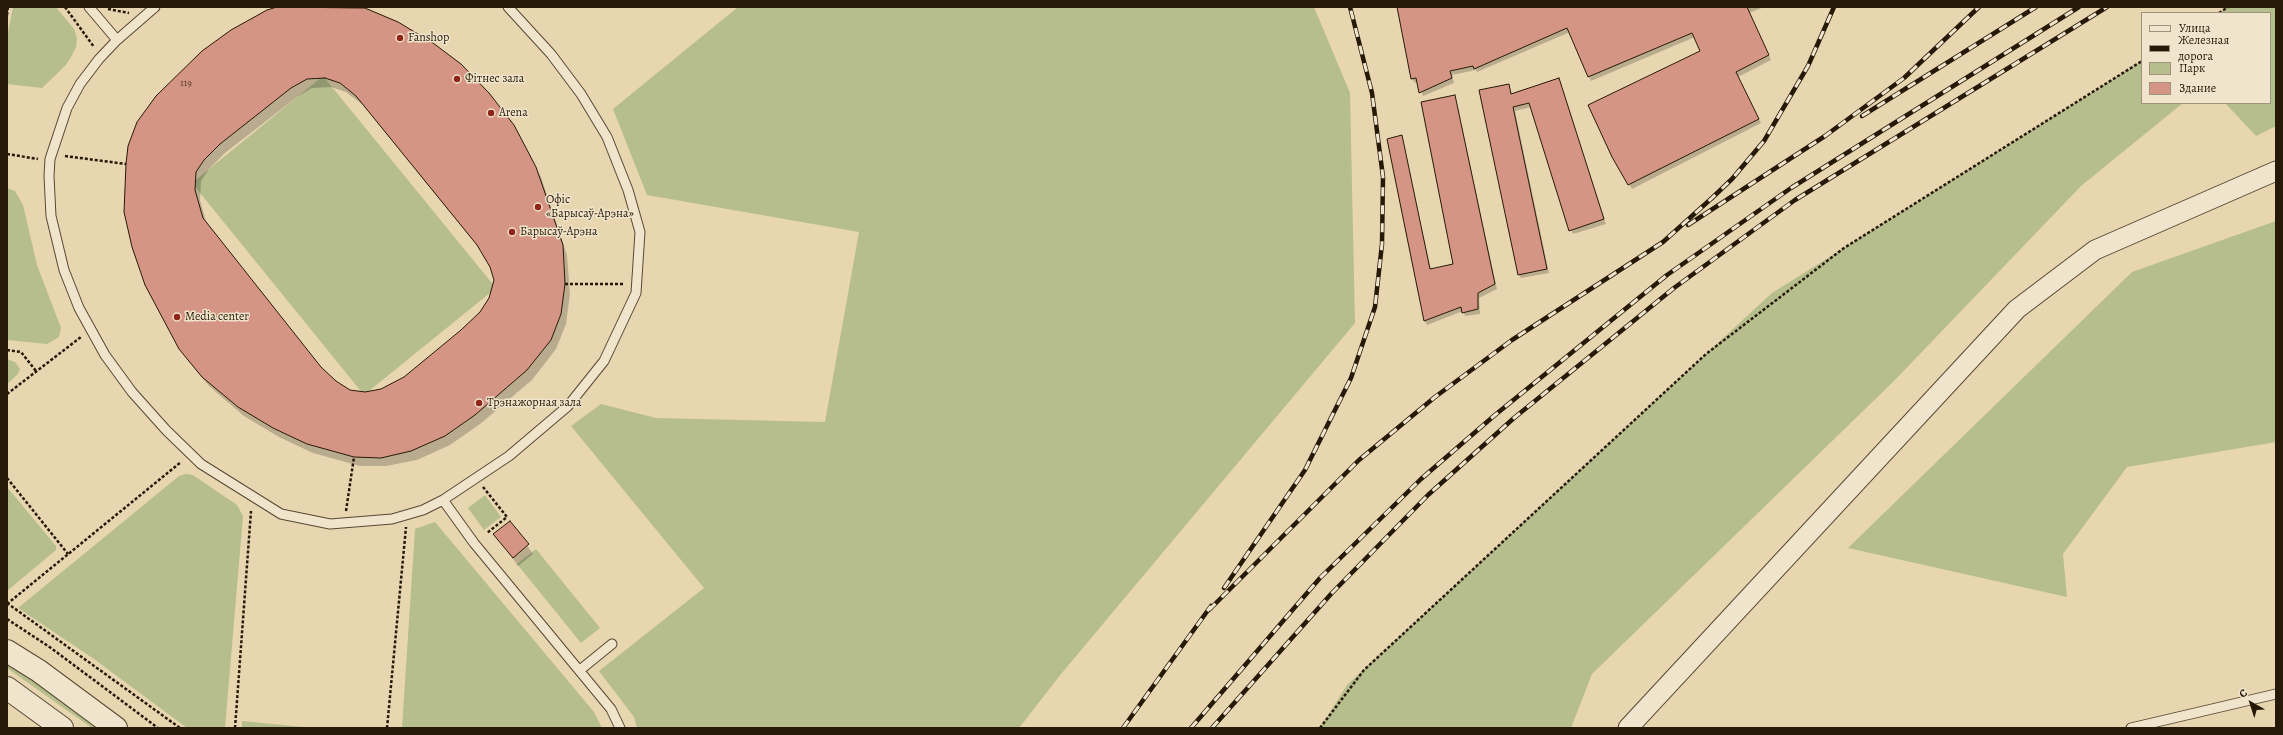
<!DOCTYPE html>
<meta charset="utf-8">
<style>
body{margin:0}
#map{position:relative;width:2283px;height:735px;overflow:hidden;background:#e8d6b1;font-family:Alegreya,serif}
canvas{display:block}
.frame{position:absolute;inset:0;border:8px solid #271907;pointer-events:none}
.legend{position:absolute;left:2141px;top:12px;width:130px;height:92px;box-sizing:border-box;background:#f0e4cc;border:1px solid #a0937d;margin:0;padding:5px 7px;list-style:none;font-size:12px;color:#271907}
.legend li{display:flex;align-items:center;gap:8px;height:20px}
.legend b{width:20px;border:1px solid #a0937d}
.north{position:absolute;left:2231px;top:683px;width:40px;height:40px;-webkit-text-stroke:3px #f0e4cc;paint-order:stroke;rotate:321deg;font-size:11px;font-weight:700;line-height:16px;text-align:center;color:#271907}
.north::after{content:'';display:block;margin:auto;width:14px;height:18px;background:#271907;clip-path:polygon(50% 0,100% 100%,50% 72%,0 100%)}
</style>
<div id="map">
<canvas width="2283" height="735"></canvas>
<div class="frame"></div>
<ul class="legend">
<li><b style="height:5px;background:#f0e4cc"></b>Улица</li>
<li><b style="height:5px;background:#271907"></b>Железная дорога</li>
<li><b style="height:11px;background:#b5be8c"></b>Парк</li>
<li><b style="height:11px;background:#d59584"></b>Здание</li>
</ul>
<div class="north">С</div>
</div>
<script>
const ctx = document.querySelector('canvas').getContext('2d');
ctx.lineJoin = 'round';
function fillPath(path, color) { ctx.fillStyle = color; ctx.fill(path, 'evenodd'); }
const poly = rows => new Path2D(rows.map(r => 'M' + r).join(''));
function stroke(path, color, width, dash) { ctx.strokeStyle = color; ctx.lineWidth = width; ctx.lineCap = dash ? 'butt' : 'round'; ctx.setLineDash(dash || []); ctx.stroke(path); }
function write(font, color, halo, rows, align = 'center') {
  ctx.font = font + ' Alegreya,serif'; ctx.lineWidth = 3; ctx.setLineDash([]); ctx.textBaseline = 'middle'; ctx.strokeStyle = halo; ctx.fillStyle = color; for (const [text, x, y, turn = 0] of rows) {
    ctx.save(); ctx.translate(x, y); ctx.rotate((+turn || 0) * Math.PI / 180); ctx.textAlign = isNaN(turn) ? turn : align; if (halo) ctx.strokeText(text, 0, 0); ctx.fillText(text, 0, 0); ctx.restore();
  }
}
fillPath(poly([
 [13,7,56,7,74,29,77,38,76,47,71,57,65,66,42,88,7,84,7,37],
 [738,7,1314,7,1350,93,1355,323,1061,674,1019,728,637,728,634,717,599,671,704,588,571,426,601,404,656,418,825,422,859,232,647,195,613,109],
 [2228,7,2276,7,2276,126,2256,136,2225,103,2270,103,2270,13,2219,13],
 [2142,61,2142,103,2183,103,2081,186,1894,381,1592,674,1571,728,1320,728,1347,685,1772,293],
 [323,76,496,288,364,395,192,183],
 [7,188,15,191,23,205,37,265,61,328,59,337,47,344,7,340],
 [2276,221,2276,442,2127,467,2063,554,2067,597,1848,548,2132,272],
 [7,359,15,362,20,369,18,374,7,384],
 [186,474,193,475,237,505,243,516,225,728,187,728,94,659,18,608,179,476],
 [7,487,56,546,56,550,7,591],
 [485,495,501,517,484,530,468,508],
 [435,522,594,712,602,728,402,728,415,529],
 [536,549,600,628,581,643,517,564],
 [7,662,83,716,99,728,92,728,7,668],
 [242,721,314,728,242,728]
]), '#b5be8c');
fillPath(poly([
 [280,7,355,7,365,9,518,136,541,177,567,255,570,294,566,324,556,349,532,380,480,424,450,445,417,460,386,466,360,466,313,453,279,437,244,416,209,386,186,358,125,212,267,11],
 [331,87,346,92,363,105,484,254,492,267,495,280,490,299,481,312,462,331,404,377,381,390,365,393,349,391,335,382,320,368,207,225,200,200,201,181,209,169,225,153,297,97,312,88],
 [1398,7,1764,7,1749,13,1771,60,1738,77,1761,123,1632,189,1613,157,1701,52,1695,37,1591,81,1570,32,1477,72,1476,70,1452,75,1454,83,1423,96,1418,82,1415,83,1412,79],
 [1558,79,1606,224,1573,234,1531,107,1515,111,1549,273,1521,278,1519,274,1508,85,1512,94],
 [1455,96,1497,289,1479,298,1480,314,1465,316,1463,311,1427,325,1425,321,1401,136,1431,270,1454,265],
 [510,522,533,554,518,566,495,534]
]), '#0003');
const building = poly([
 [277,7,365,8,398,22,433,43,461,64,489,93,514,125,536,167,563,245,565,284,561,314,551,340,527,370,475,415,445,436,411,451,381,458,354,457,307,444,273,428,238,407,202,377,179,349,145,285,132,247,124,212,126,164,128,146,137,122,156,96,202,51,231,30,267,10,277,7],
 [325,78,340,83,356,96,477,245,490,267,494,280,489,298,480,312,461,330,404,377,381,389,365,392,350,390,336,381,321,367,203,218,195,190,196,172,204,160,220,144,291,88,307,79,325,78],
 [1397,7,1747,7,1769,55,1736,72,1759,119,1628,185,1612,157,1588,105,1700,51,1692,33,1588,77,1567,28,1474,69,1473,66,1450,71,1452,78,1419,93,1416,78,1411,79,1397,7],
 [1559,78,1604,219,1569,231,1529,103,1513,107,1547,269,1518,275,1479,90,1509,84,1511,94,1559,78],
 [1455,95,1495,284,1478,293,1478,309,1462,313,1461,307,1424,321,1387,139,1402,135,1430,269,1453,264,1421,102,1455,95],
 [510,521,529,544,513,558,493,534,510,521]
]);
fillPath(building, '#d59584');
stroke(building, '#271907', 1);
const service = poly([
 [89,7,117,40],
 [155,7,117,40,99,59,80,84,67,108,50,159,49,176,51,216,64,270,79,308,105,355,132,392,166,430,201,464,281,514,330,524,392,519,423,510,443,500,509,456,568,406,604,361,636,293,640,232,628,190,607,137,581,94,551,54,508,7],
 [443,500,474,543,611,709,620,728],
 [580,670,612,644],
 [2131,728,2276,694]
]);
const minor = poly([
 [1628,728,2017,309,2095,250,2276,171]
]);
const tertiary = poly([
 [7,651,39,671,116,728],
 [7,688,62,728]
]);
stroke(service, '#574832', 11);
stroke(minor, '#574832', 21);
stroke(tertiary, '#574832', 24);
stroke(poly([
 [65,7,94,47],
 [108,9,129,13],
 [2219,13,2228,7],
 [7,15,8,7],
 [7,154,38,159],
 [65,156,126,164],
 [565,284,623,284],
 [7,350,21,352,36,371],
 [7,394,81,337],
 [7,478,68,554],
 [483,487,507,517,487,533],
 [346,511,354,457],
 [7,603,180,728],
 [7,604,181,462],
 [7,619,51,648,158,728],
 [235,728,251,511],
 [387,728,406,527],
 [1320,728,1364,670,1706,354,1844,248,2142,61]
]), '#271907', 2.5, [3, 2]);
stroke(service, '#f0e4cc', 9);
stroke(minor, '#f0e4cc', 19);
stroke(tertiary, '#f0e4cc', 22);
const rail = poly([
 [1862,116,2036,7],
 [1688,225,1825,136,1904,78,1979,7],
 [1224,588,1305,470,1351,378,1375,307,1382,244,1383,177,1372,93,1350,7],
 [1209,610,1359,460,1435,397,1512,340,1663,242,1712,198,1732,179,1764,141,1808,66,1834,7],
 [1123,728,1211,606],
 [1191,728,1320,578,1421,479,1495,415,1667,275,1791,188,2079,7],
 [1212,728,1331,594,1428,495,1514,418,1674,288,1795,200,2107,7]
]);
stroke(rail, '#271907', 4.5);
stroke(rail, '#f0e4cc', 3, [9]);
for (const [x, y, r, color] of [
 [400,38,4,"#8f2418"],
 [457,79,4,"#8f2418"],
 [491,113,4,"#8f2418"],
 [538,207,4,"#8f2418"],
 [512,232,4,"#8f2418"],
 [177,317,4,"#8f2418"],
 [479,403,4,"#8f2418"]
]) { const dot = new Path2D(); dot.arc(x, y, r, 0, 2 * Math.PI); ctx.fillStyle = color; ctx.fill(dot); stroke(dot, '#f0e4cc', 1.5); }
write('10px', '#523826', null, [
 ["119",186,84]
]);
write('12px', '#271907', '#f0e4cc', [
 ["Fanshop",408,38],
 ["Фітнес зала",465,79],
 ["Arena",499,113],
 ["Офіс",546,200],
 ["«Барысаў-Арэна»",546,214],
 ["Барысаў-Арэна",520,232],
 ["Media center",185,317],
 ["Трэнажорная зала",487,403]
], 'left');
</script>
